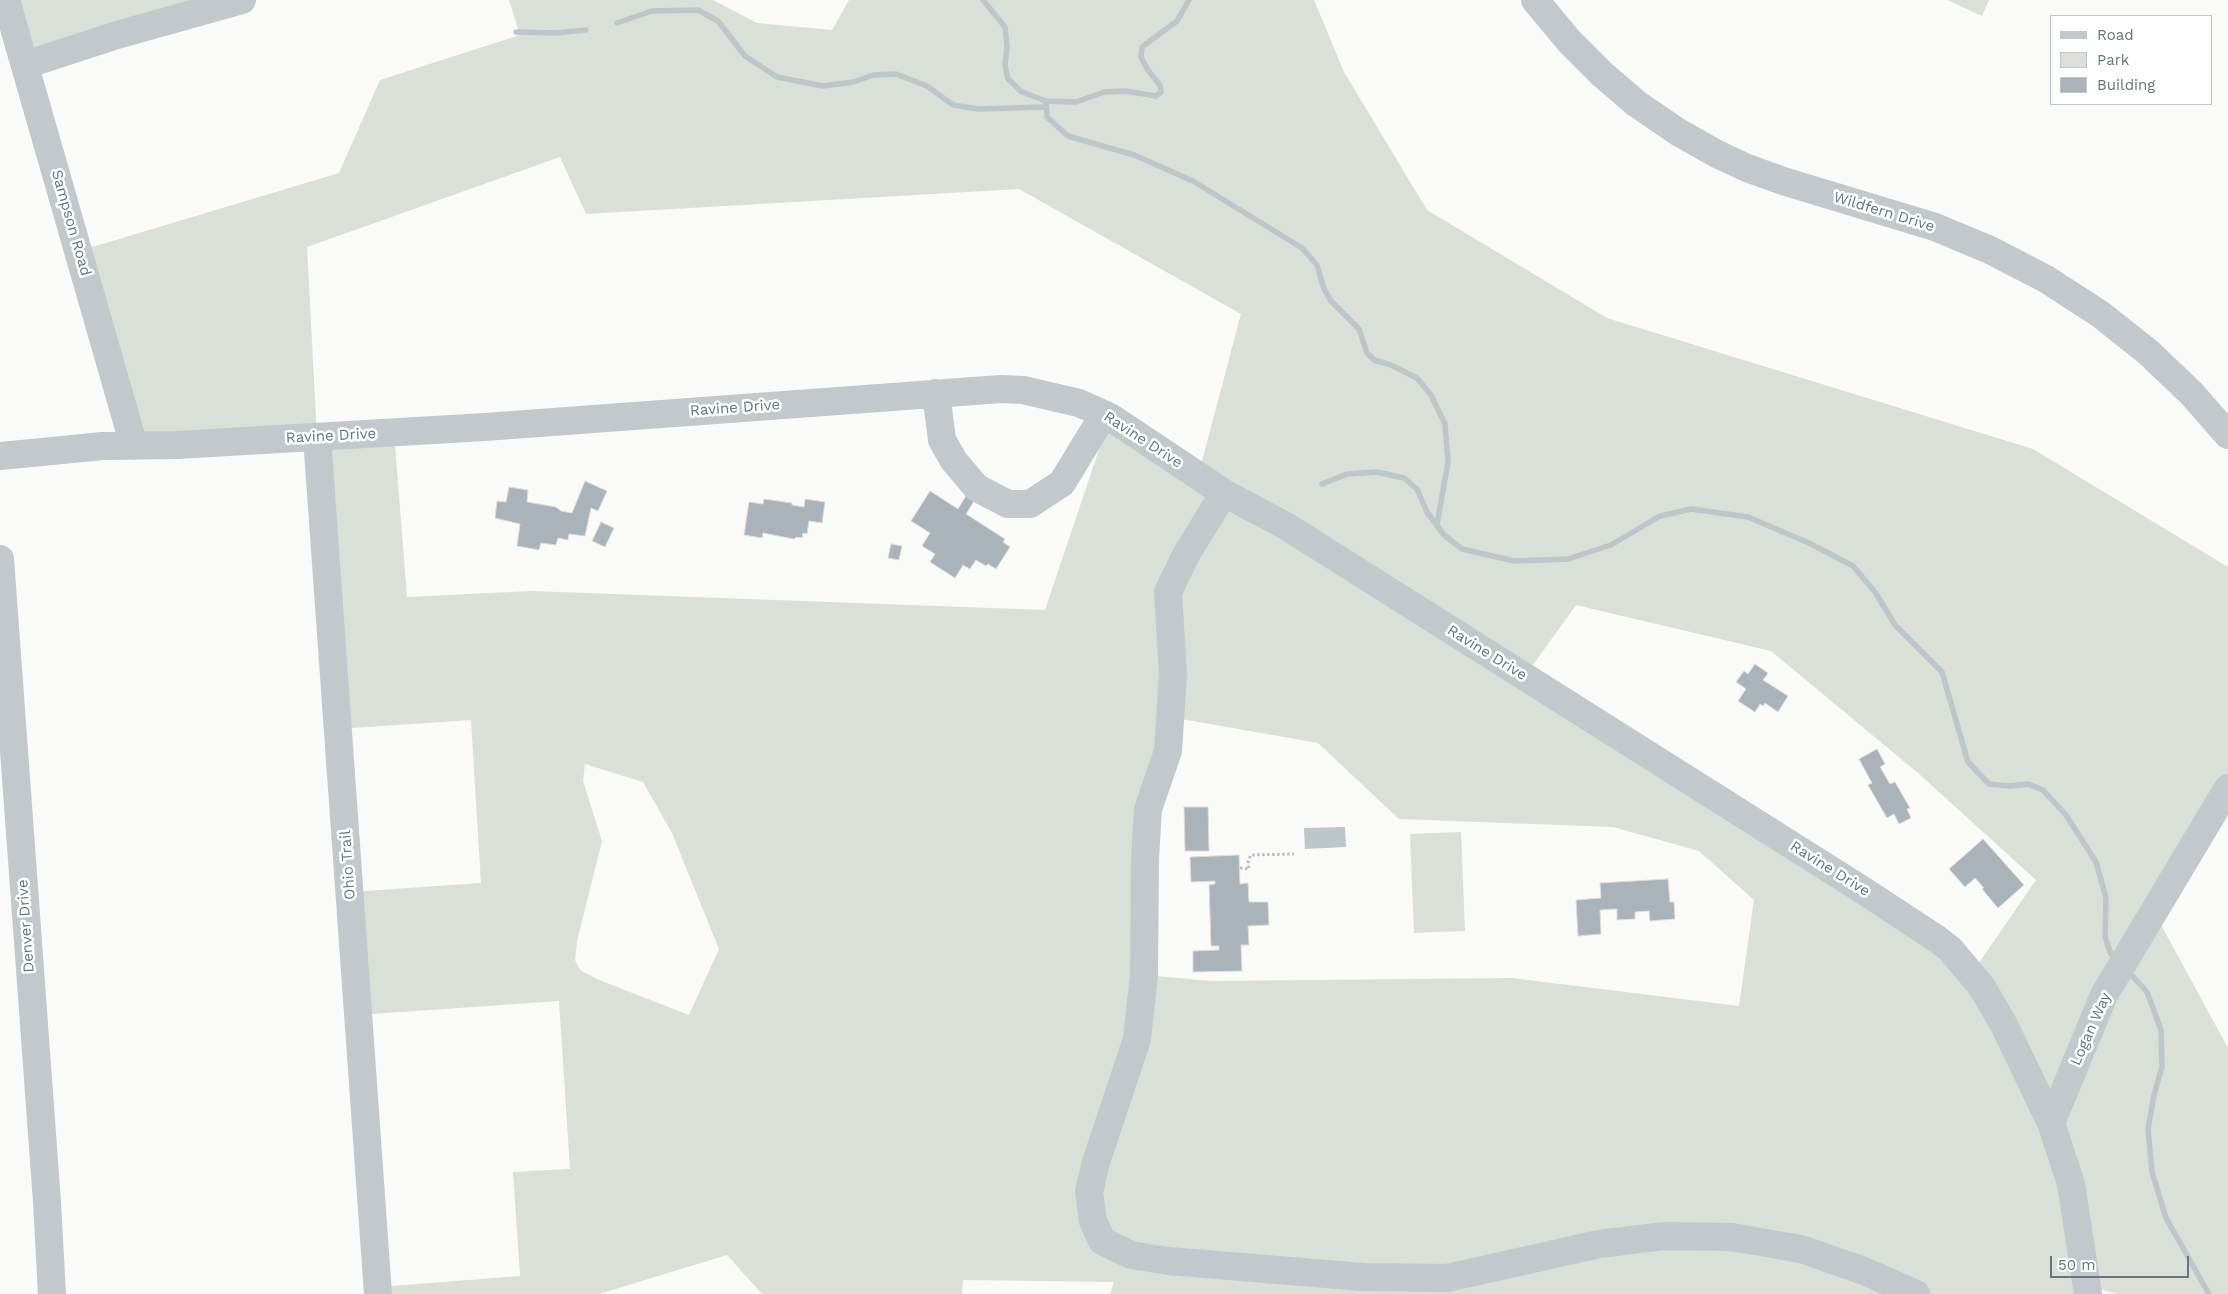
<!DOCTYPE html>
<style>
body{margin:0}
#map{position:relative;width:2228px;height:1294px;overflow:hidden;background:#fafaf8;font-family:"Work Sans",sans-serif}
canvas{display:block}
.legend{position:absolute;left:2050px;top:15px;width:162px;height:90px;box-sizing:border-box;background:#fff;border:1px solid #c1c8cd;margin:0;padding:6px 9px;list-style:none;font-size:15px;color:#657683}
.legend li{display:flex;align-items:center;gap:10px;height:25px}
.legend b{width:25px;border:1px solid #c1c8cd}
.scale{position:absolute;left:2050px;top:1256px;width:139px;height:22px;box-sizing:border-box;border:2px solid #657683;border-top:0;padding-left:6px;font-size:15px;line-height:18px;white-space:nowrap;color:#657683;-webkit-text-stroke:4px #fff;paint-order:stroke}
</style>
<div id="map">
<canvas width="2228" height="1294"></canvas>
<ul class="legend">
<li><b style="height:6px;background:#c3c8cc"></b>Road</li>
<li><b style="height:14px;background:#dadfd7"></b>Park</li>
<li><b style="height:14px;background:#aab3b9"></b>Building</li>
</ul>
<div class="scale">50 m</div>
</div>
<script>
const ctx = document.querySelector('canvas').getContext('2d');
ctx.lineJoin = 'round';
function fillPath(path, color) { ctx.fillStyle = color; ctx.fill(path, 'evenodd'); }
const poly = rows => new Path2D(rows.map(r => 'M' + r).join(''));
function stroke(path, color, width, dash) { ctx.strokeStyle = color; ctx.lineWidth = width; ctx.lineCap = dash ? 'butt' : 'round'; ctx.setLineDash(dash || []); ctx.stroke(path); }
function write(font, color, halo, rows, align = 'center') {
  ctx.font = font + ' "Work Sans",sans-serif'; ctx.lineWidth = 5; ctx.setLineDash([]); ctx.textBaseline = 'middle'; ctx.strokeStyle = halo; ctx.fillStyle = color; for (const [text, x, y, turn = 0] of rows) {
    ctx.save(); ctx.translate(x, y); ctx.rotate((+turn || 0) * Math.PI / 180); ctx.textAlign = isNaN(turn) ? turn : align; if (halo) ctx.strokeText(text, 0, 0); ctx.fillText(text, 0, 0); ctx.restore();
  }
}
fillPath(poly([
 [6,0,242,0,25,65],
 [509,0,713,0,757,23,832,30,849,0,1314,0,1344,72,1427,210,1607,318,2033,449,2228,567,2228,788,2154,912,2228,1048,2228,1294,2117,1294,2088,1286,2088,1294,1110,1294,1114,1282,963,1280,962,1294,762,1294,727,1255,599,1294,378,1294,378,1287,520,1276,513,1172,570,1169,559,1001,358,1015,350,892,481,883,471,720,338,729,317,437,134,446,79,251,339,173,380,80,520,35],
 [560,157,586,214,1019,189,1241,314,1198,476,1110,417,1045,610,532,591,407,597,394,432,317,437,307,247],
 [1576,605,1771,651,1918,773,2036,880,1972,973,1525,676],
 [1170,717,1318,743,1399,819,1613,827,1699,851,1754,900,1739,1006,1512,978,1212,981,1144,975],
 [585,764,643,782,672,833,719,949,689,1015,599,980,580,970,575,960,577,941,602,841,583,781],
 [1947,0,1989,0,1982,16],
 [1461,832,1465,931,1414,933,1410,834]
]), '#dadfd7');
fillPath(poly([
 [1345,827,1346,847,1305,849,1304,828]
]), '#bbc7cb');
stroke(poly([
 [983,0,1005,27,1007,46,1005,65,1008,79,1022,92,1046,101,1047,117,1068,136,1134,155,1193,181,1302,248,1317,265,1324,289,1331,301,1359,329,1367,353,1374,360,1391,365,1417,378,1431,395,1445,424,1448,462,1437,525],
 [617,23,652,11,698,10,718,21,745,56,777,77,823,86,853,82,873,75,896,74,927,86,953,105,978,109,1045,107],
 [516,32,556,33,586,30],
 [1046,101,1076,102,1104,92,1125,91,1156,96,1161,92,1160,85,1147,69,1141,57,1142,47,1177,21,1189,0],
 [1322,484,1347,474,1377,472,1404,478,1417,489,1427,512,1444,535,1462,549,1514,561,1568,559,1611,545,1660,516,1691,509,1748,517,1809,543,1853,566,1875,592,1895,625,1942,672,1968,762,1989,784,2009,786,2028,784,2043,790,2066,815,2096,862,2106,898,2105,937,2111,954,2116,959],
 [2128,971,2147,992,2161,1030,2162,1067,2154,1095,2148,1129,2152,1172,2166,1218,2209,1294]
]), '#bbc7cb', 5.5);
const building = poly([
 [585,481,607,491,598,511,591,508,585,536,569,534,568,540,558,538,556,545,541,543,539,550,517,546,520,524,495,518,497,501,506,502,509,487,528,490,527,502,556,507,561,511,572,513,585,481],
 [930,491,958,509,969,491,977,496,966,514,1005,539,1003,542,1010,547,996,569,988,564,986,566,976,560,970,569,963,565,955,578,930,562,935,554,922,546,930,533,911,521,930,491],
 [764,499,792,503,792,505,804,507,805,499,825,502,822,523,809,521,807,534,803,533,802,538,796,537,794,539,763,533,762,538,744,535,749,502,763,504,764,499],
 [601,522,614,528,605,547,592,541,601,522],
 [891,544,902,546,899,560,888,558,891,544],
 [1755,664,1768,673,1763,680,1788,696,1778,712,1765,703,1763,706,1760,704,1755,712,1738,701,1746,689,1736,682,1744,671,1748,674,1755,664],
 [1877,749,1885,764,1880,767,1890,784,1895,782,1910,808,1907,809,1911,818,1899,824,1894,814,1887,818,1868,785,1872,783,1859,759,1877,749],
 [1184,807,1208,807,1209,851,1185,851,1184,807],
 [1983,839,2024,885,1998,908,1982,889,1984,888,1975,878,1965,887,1949,869,1983,839],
 [1239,855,1240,884,1248,883,1249,902,1268,902,1269,925,1248,926,1249,945,1241,945,1242,971,1193,972,1193,951,1219,950,1219,946,1211,946,1209,885,1215,884,1215,881,1191,882,1190,857,1239,855],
 [1668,879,1670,902,1674,902,1675,919,1650,921,1649,911,1635,912,1635,919,1617,920,1617,909,1600,910,1601,934,1578,936,1576,900,1601,898,1600,883,1668,879]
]);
fillPath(building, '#aab3b9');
stroke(building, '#dcdcda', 1);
stroke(poly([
 [1240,868,1249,869,1248,861,1251,855,1294,854]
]), '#bbbfc2', 3, [2.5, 2.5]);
stroke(poly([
 [6,0,134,446],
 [1535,0,1569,41,1602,74,1637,104,1678,132,1717,154,1747,168,1783,181,1935,227,1990,250,2046,279,2100,314,2148,352,2191,393,2228,435],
 [25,65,117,35,242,0],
 [936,393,942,440,954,461,977,488,1008,504,1030,504,1062,483,1104,414],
 [317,437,378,1294],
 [0,456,103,446,177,445,485,427,1001,389,1023,390,1079,403,1110,417,1224,493,1286,526,1861,889,1937,939,1950,949,1982,987,2004,1025,2051,1123],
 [1224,493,1187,553,1168,592,1173,675,1168,751,1148,809,1145,858,1144,975,1137,1039,1096,1162,1089,1192,1093,1221,1102,1241,1131,1255,1169,1261,1363,1277,1447,1278,1599,1244,1664,1236,1732,1237,1801,1249,1864,1271,1916,1294],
 [0,559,47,1202,52,1294],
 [2088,1294,2071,1184,2051,1123,2104,995,2228,788]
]), '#c3c8cc', 28);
write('15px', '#657683', '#fff', [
 ["Wildfern Drive",1884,212,17],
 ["Sampson Road",71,223,74],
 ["Ravine Drive",735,408,-4],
 ["Ravine Drive",331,436,-3],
 ["Ravine Drive",1143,440,33],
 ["Ravine Drive",1487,653,32],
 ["Ohio Trail",348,865,-94],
 ["Ravine Drive",1830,869,32],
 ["Denver Drive",26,926,-94],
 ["Logan Way",2091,1029,-66]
]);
</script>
